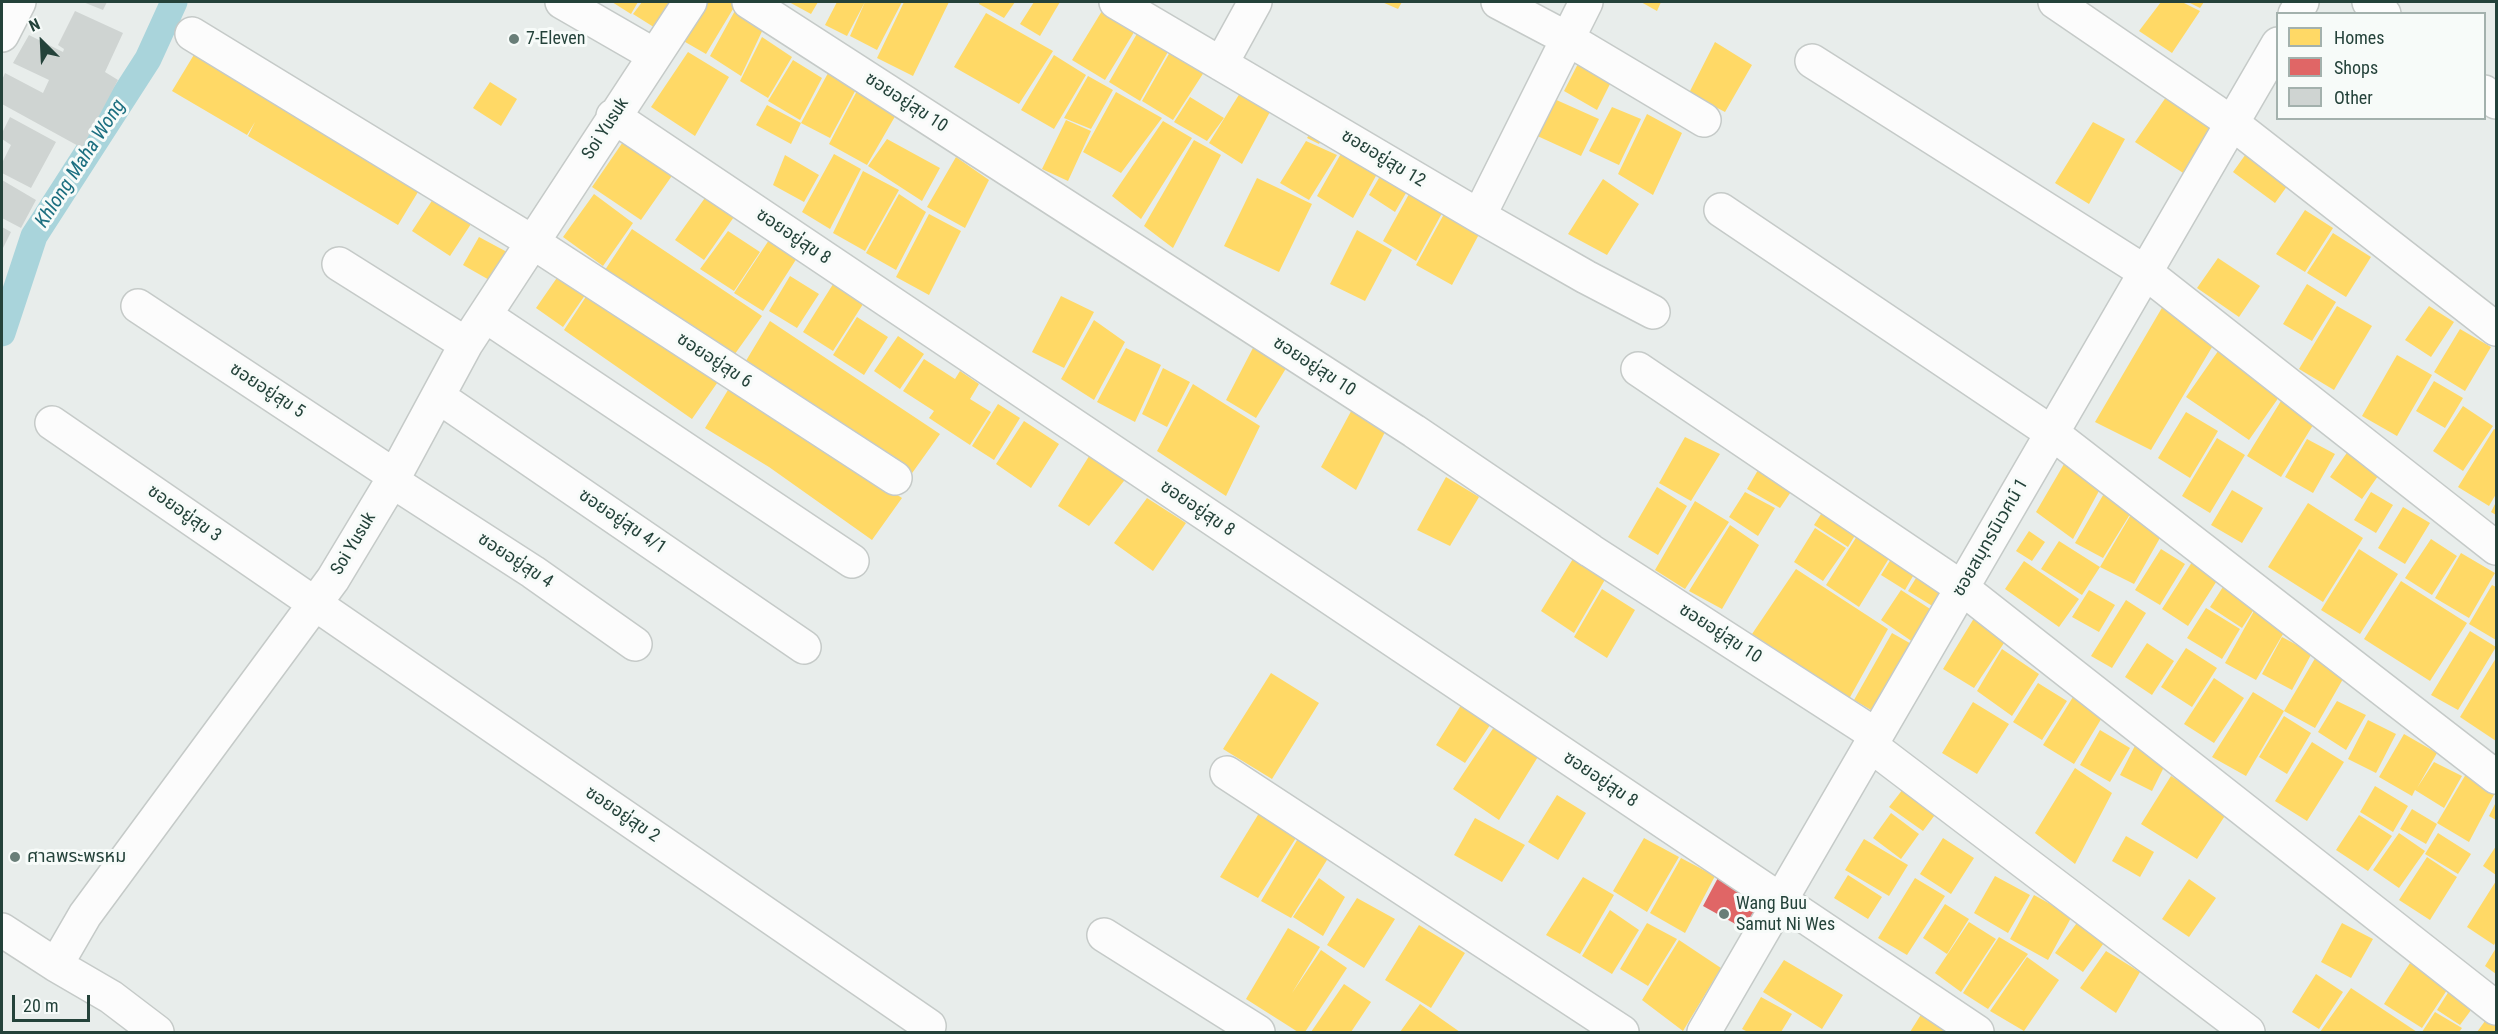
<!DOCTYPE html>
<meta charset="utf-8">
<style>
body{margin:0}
#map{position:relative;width:2498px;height:1034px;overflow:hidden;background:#e8edeb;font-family:"Roboto Condensed",sans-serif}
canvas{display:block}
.frame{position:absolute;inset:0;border:3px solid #24423a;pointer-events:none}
.legend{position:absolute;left:2276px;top:12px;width:210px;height:108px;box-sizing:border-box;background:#f7fbf9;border:2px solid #a3b1ad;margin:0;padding:8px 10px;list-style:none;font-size:18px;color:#24423a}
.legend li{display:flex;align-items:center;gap:12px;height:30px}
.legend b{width:30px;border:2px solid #a3b1ad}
.north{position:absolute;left:12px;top:12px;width:60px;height:60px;-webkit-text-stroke:4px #f7fbf9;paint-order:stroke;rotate:336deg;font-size:16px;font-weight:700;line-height:24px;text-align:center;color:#24423a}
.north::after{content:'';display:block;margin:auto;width:21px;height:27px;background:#24423a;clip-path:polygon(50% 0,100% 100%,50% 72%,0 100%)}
.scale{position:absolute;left:12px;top:995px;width:78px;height:27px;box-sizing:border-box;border:3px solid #24423a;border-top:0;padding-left:8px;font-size:18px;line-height:21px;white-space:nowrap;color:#24423a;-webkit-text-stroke:4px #f7fbf9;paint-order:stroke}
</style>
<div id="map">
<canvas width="2498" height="1034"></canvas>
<div class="frame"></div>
<ul class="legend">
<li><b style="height:16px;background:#ffd966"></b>Homes</li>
<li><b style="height:16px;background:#e06666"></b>Shops</li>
<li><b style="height:16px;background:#cfd4d2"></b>Other</li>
</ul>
<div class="north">N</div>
<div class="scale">20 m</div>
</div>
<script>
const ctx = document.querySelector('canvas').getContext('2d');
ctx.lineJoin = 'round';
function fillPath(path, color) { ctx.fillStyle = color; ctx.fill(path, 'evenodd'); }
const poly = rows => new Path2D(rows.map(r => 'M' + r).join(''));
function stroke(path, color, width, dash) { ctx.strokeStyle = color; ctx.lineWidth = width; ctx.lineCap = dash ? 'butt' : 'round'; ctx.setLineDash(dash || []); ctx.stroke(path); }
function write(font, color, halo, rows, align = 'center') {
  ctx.font = font + ' "Roboto Condensed","Noto Sans Thai",sans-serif'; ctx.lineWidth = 6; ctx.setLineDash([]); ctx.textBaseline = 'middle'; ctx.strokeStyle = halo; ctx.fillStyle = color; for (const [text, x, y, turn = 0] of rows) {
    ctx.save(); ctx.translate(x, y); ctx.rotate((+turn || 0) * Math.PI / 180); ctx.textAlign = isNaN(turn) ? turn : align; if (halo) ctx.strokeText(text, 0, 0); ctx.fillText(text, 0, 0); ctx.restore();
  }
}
fillPath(poly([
 [612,2,638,2,631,14],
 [642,2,676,2,660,31,633,14],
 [705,2,733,2,736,4,706,54,680,39],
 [789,2,818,2,811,14],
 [837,2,865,2,847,36,825,25],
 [865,2,902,2,877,50,850,36],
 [904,2,949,2,913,76,877,58],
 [980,2,1015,2,1004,18,979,4],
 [1034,2,1060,2,1040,36,1020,24],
 [1382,2,1402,2,1398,9],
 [1641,2,1661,2,1657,11],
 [2161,2,2182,2,2200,11,2172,53,2139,31],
 [2188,2,2204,2,2200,8],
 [1105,6,1139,24,1105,80,1072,60],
 [737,7,765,25,741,76,710,56],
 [986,13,1053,51,1019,104,954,67],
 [1142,25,1173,43,1140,101,1109,82],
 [762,37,792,57,768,98,740,81],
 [1715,42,1752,65,1725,112,1689,93],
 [1174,45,1208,66,1173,120,1142,101],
 [688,52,729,77,695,136,651,107],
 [195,53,421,187,398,225,248,136,255,122,247,135,172,91],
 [1583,54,1616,72,1597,110,1564,91],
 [1054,55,1086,75,1054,129,1021,110],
 [793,60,822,78,800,120,768,101],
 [834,62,861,80,830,138,801,123,791,144,756,125,767,105,801,123],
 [1088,76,1113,90,1091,129,1064,118],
 [490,82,517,99,501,126,473,108],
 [2173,87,2225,122,2191,178,2135,142],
 [858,89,897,113,867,165,829,144],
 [1116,92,1162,118,1121,173,1083,152],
 [1240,93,1271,110,1242,164,1209,143],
 [1190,97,1224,118,1207,141,1174,122],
 [1552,98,1599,119,1581,156,1533,134],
 [1612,107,1641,119,1619,165,1589,151],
 [1647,114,1682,133,1653,195,1618,174],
 [1066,120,1091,131,1068,181,1042,169],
 [1163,121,1192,138,1141,219,1112,196],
 [2093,122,2125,139,2089,204,2055,183],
 [1316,124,1328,130,1319,144,1307,138],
 [627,136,676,170,641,220,592,187],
 [887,139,940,168,922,201,868,166],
 [1194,140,1221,155,1173,248,1144,226],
 [1306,141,1337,155,1309,200,1280,183],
 [1347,143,1383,163,1353,218,1317,196],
 [2253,144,2295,175,2275,203,2233,172],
 [834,154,861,169,830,229,802,212],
 [785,155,819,175,804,202,773,185],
 [956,157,989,180,965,228,927,207],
 [1386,166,1413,181,1395,212,1369,195],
 [863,171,899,190,865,251,833,233],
 [1257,178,1312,204,1279,272,1224,246],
 [1603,179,1639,204,1607,255,1568,234],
 [1414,185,1447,204,1416,261,1383,241],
 [594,194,633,223,603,266,563,237],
 [899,194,926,212,896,270,866,253],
 [707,195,736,214,704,260,675,240],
 [435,196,473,221,450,256,412,231],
 [1449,205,1485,223,1452,285,1416,265],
 [2305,210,2333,228,2305,272,2276,254],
 [929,214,961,231,929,295,896,277],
 [632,229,762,316,732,358,605,270],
 [1357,230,1392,250,1365,301,1330,284],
 [728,231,760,252,734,291,700,269],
 [2333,233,2371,257,2346,297,2307,273],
 [479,237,507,252,491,281,463,265],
 [769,240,797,258,763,311,734,293],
 [2218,258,2260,286,2239,317,2197,288],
 [563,269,590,288,563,327,536,308],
 [790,276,819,294,797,328,769,311],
 [835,281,865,301,833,351,803,332],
 [2307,284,2336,302,2312,341,2283,324],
 [591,289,722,376,692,419,564,330],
 [1061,296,1094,312,1064,368,1032,352],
 [2163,306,2218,337,2151,450,2095,422],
 [2337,306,2372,326,2334,390,2299,369],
 [2429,306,2454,322,2431,357,2405,340],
 [857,317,888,337,864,375,833,355],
 [1094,320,1125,342,1094,400,1061,379],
 [770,321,940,434,910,476,744,364],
 [2460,329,2491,347,2465,391,2434,372],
 [898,336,924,354,900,389,874,371],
 [2223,344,2286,387,2249,440,2186,397],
 [1254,346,1288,365,1256,418,1226,400],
 [1126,348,1161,365,1135,422,1097,402],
 [2397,355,2432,375,2397,436,2362,416],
 [924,359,955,379,960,371,979,384,970,399,991,412,970,445,929,418,934,411,903,391],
 [1163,368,1190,382,1167,427,1142,414],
 [2434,381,2463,398,2445,428,2416,411],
 [1193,384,1260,426,1226,496,1157,451],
 [731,385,902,498,872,540,769,467,705,428],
 [2284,396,2318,417,2281,477,2247,456],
 [1356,402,1390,422,1356,490,1321,467],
 [998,404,1020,418,994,460,972,446],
 [2463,406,2493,426,2463,471,2433,451],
 [2186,412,2218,431,2190,478,2158,458],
 [1024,421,1059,444,1031,488,996,464],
 [2494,429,2496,430,2496,494,2489,506,2458,487],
 [1685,437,1720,454,1691,501,1659,483],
 [2217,438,2245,455,2210,513,2182,496],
 [2307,439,2335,454,2313,493,2285,477],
 [2353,444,2385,466,2362,499,2330,477],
 [2071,452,2106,478,2073,539,2036,512],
 [1091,453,1127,477,1089,526,1058,506],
 [1765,458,1799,480,1780,508,1747,489],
 [1446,477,1479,497,1450,546,1417,530],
 [2109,485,2137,503,2103,558,2075,543],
 [1657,487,1687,506,1658,555,1628,537],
 [2232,490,2263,508,2242,543,2211,525],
 [1745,492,1775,508,1758,536,1729,517],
 [2371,492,2393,505,2376,533,2354,520],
 [1147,498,1186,523,1153,571,1114,543],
 [1830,500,1863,522,1848,547,1814,525],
 [1695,501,1729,522,1685,589,1655,570],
 [2496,502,2496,515,2491,512],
 [2308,503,2363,538,2323,602,2268,567],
 [2403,507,2430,523,2405,564,2378,548],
 [2133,511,2165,529,2134,584,2100,567],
 [1730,525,1759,545,1722,609,1689,591],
 [1864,525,1896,547,1859,607,1826,585],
 [1815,528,1846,548,1823,581,1794,562],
 [2029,531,2045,542,2032,561,2016,551],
 [2431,539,2457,556,2432,595,2405,578],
 [2059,541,2100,567,2082,595,2041,569],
 [1898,548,1921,562,1905,590,1881,575],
 [1579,549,1610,571,1574,633,1541,611],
 [2161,549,2185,564,2160,605,2135,590],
 [2359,549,2398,574,2360,634,2321,610],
 [2461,553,2495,573,2469,618,2435,598],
 [2194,559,2220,576,2188,626,2162,609],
 [2024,561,2079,599,2059,627,2005,589],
 [1924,565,1949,581,1934,607,1908,591],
 [1796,569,1888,629,1849,699,1752,634],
 [2230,576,2262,597,2242,628,2210,607],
 [2401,581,2467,623,2430,681,2364,639],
 [2492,585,2496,587,2496,640,2469,624],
 [1602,589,1635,610,1607,658,1574,637],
 [1901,590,1941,616,1923,649,1881,620],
 [2089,590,2115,605,2099,632,2072,617],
 [2126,600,2146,613,2112,668,2091,656],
 [2206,608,2240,629,2222,659,2187,638],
 [1979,610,2012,631,1974,688,1943,669],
 [2254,611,2286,629,2256,680,2225,663],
 [2470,631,2496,647,2458,710,2431,695],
 [1892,633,1922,650,1883,717,1854,700],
 [2282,637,2312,653,2292,690,2262,674],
 [2147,643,2174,661,2152,695,2125,677],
 [2186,648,2217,668,2192,707,2161,687],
 [2002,649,2039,674,2012,716,1977,691],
 [2317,655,2347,672,2315,728,2284,711],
 [2496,658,2496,741,2460,717],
 [1271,673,1319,703,1272,779,1223,749],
 [2214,678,2244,698,2214,743,2184,724],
 [2038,683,2067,701,2042,740,2013,722],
 [2253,692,2284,711,2246,776,2212,757],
 [2073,697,2103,716,2074,764,2043,745],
 [2337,701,2366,715,2346,750,2318,732],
 [1463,702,1492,722,1465,763,1436,745],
 [1973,702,2009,724,1977,774,1942,753],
 [2284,716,2311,733,2287,774,2259,757],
 [1500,718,1544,747,1499,820,1453,789],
 [2368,720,2396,734,2376,773,2348,759],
 [2100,730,2130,748,2110,782,2080,765],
 [2404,734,2437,753,2417,788,2434,762,2462,776,2444,808,2415,790,2412,796,2379,777],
 [2140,736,2170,755,2152,791,2120,775],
 [2312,742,2344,762,2307,821,2275,801],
 [2075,768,2112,793,2075,864,2035,833],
 [2466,774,2496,791,2469,842,2437,823],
 [2171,776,2228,811,2197,859,2141,824],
 [1910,780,1943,804,1923,831,1889,807],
 [2375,786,2408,806,2393,832,2360,812],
 [1557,795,1586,813,1558,860,1528,842],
 [2496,802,2496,820,2489,816],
 [1264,805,1301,830,1258,898,1220,877],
 [2412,809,2437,824,2426,844,2400,829],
 [1891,813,1919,834,1901,859,1873,838],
 [2359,815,2392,836,2368,871,2336,850],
 [1475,818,1525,845,1502,882,1454,855],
 [1303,830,1335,847,1291,918,1261,901],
 [2399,833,2425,851,2399,888,2373,870],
 [2438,833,2471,854,2458,874,2425,854],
 [2126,836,2154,852,2140,877,2112,861],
 [1644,838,1679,857,1647,912,1613,891],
 [1943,838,1974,858,1951,894,1920,874],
 [1864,839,1908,865,1889,896,1845,870],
 [2496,846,2496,875,2483,866],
 [2427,857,2457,877,2430,920,2399,900],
 [1681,858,1715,876,1685,933,1650,913],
 [1848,875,1882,897,1868,919,1834,898],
 [1995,876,2030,895,2008,933,1974,913],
 [1583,877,1614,895,1580,954,1546,935],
 [1319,878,1345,897,1323,936,1293,917],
 [1915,878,1945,896,1907,955,1878,938],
 [2189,879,2216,898,2189,937,2162,919],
 [2496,881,2496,941,2494,945,2467,927],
 [2034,895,2072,916,2048,960,2010,939],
 [1357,898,1395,919,1364,968,1327,945],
 [1945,904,1969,919,1947,954,1923,938],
 [1610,910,1639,930,1612,974,1582,956],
 [2079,920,2106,940,2083,972,2055,953],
 [1969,922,1996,939,1961,992,1935,973],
 [1647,923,1677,939,1648,986,1620,969],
 [2342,923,2373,939,2351,978,2321,962],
 [1419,925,1465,953,1431,1008,1385,980],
 [1288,928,1320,947,1292,993,1321,950,1347,968,1305,1032,1298,1032,1246,999],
 [1999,937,2028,954,1988,1009,1963,993],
 [1679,940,1721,968,1683,1031,1642,1000],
 [2496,948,2496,974,2485,966],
 [2106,951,2140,972,2116,1013,2080,988],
 [2027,957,2059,980,2024,1031,1990,1011],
 [1784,960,1843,995,1822,1029,1763,992],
 [2410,963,2449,987,2422,1028,2384,1004],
 [2316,974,2343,992,2319,1029,2292,1012],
 [2456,980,2480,998,2460,1025,2437,1010],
 [1344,984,1371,1002,1351,1032,1311,1032],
 [2351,988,2417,1032,2320,1032],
 [1761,997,1792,1014,1781,1032,1748,1032,1742,1029],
 [1420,1004,1460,1032,1400,1032],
 [1927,1005,1951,1032,1910,1032],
 [2435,1012,2462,1028,2459,1032,2422,1032],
 [2488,1017,2496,1023,2496,1032,2477,1032]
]), '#ffd966');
fillPath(poly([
 [1720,874,1777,903,1757,936,1703,906]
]), '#e06666');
stroke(poly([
 [2,333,34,236,148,59,174,2]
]), '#a9d4db', 27);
fillPath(poly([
 [83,2,107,2,103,10],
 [75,11,123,33,105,72,118,80,82,148,2,104,2,80,5,73,43,93,49,80,13,63,29,35,63,52,64,49,58,45],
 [10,117,56,142,31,188,2,173,2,163,11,145,2,139,2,133],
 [2,180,36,200,21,228,2,218],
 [2,227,11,232,2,250]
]), '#cfd4d2');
const minor = poly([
 [562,2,654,55],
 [749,2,1414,431,1591,551,1876,735],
 [1116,2,1479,216,1586,277,1653,312],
 [1498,2,1568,39,1704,120],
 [2055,2,2232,123,2496,329],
 [2369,2,2384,14],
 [2295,14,2302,2],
 [192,34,534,243,895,478],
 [2,35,19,2],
 [1812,61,2145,272,2496,548],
 [1221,64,1255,2],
 [2484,92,2496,102],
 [613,116,1977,1032],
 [1721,210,2052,433,2496,777],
 [1479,216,1586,2],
 [339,264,466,344],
 [138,306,395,476],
 [486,316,852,561],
 [1638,369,1962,588,2496,1008],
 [439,397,804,647],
 [52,423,929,1026],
 [392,481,533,572,635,644],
 [1870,745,2248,1032],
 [1227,773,1622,1032],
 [2,930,56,965],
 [1104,935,1258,1032],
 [157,1032,111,997,56,965,85,915,333,579,392,481,466,344,690,2],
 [1704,1032,2278,44]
]);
stroke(minor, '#c5cac8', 36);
stroke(minor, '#fcfcfc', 33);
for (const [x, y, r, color] of [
 [514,39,6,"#697e78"],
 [15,857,6,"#697e78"],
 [1724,914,6,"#697e78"]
]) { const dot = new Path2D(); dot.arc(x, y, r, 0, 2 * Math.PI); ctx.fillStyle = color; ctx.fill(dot); stroke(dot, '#f7fbf9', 2); }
write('18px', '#24423a', '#f7fbf9', [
 ["7-Eleven",526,39],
 ["ศาลพระพรหม",27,857],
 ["Wang Buu",1736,904],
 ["Samut Ni Wes",1736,925]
], 'left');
write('18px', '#24423a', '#f7fbf9', [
 ["ซอยอยู่สุข 10",906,103,33],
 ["Soi Yusuk",606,129,-57],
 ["ซอยอยู่สุข 12",1383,159,31],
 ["ซอยอยู่สุข 8",793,237,34],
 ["ซอยอยู่สุข 6",714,361,33],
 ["ซอยอยู่สุข 10",1314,367,33],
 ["ซอยอยู่สุข 5",267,391,33],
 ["ซอยอยู่สุข 8",1197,509,34],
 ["ซอยอยู่สุข 3",184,514,35],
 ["ซอยอยู่สุข 4/1",622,522,34],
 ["ซอยสมุทรนิเวศน์ 1",1991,538,-60],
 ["Soi Yusuk",354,544,-59],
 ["ซอยอยู่สุข 4",515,561,33],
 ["ซอยอยู่สุข 10",1720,634,33],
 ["ซอยอยู่สุข 8",1600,780,34],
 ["ซอยอยู่สุข 2",622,815,34]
]);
write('italic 20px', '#1c6f80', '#f7fbf9', [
 ["Khlong Maha Wong",81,164,-57]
]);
</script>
